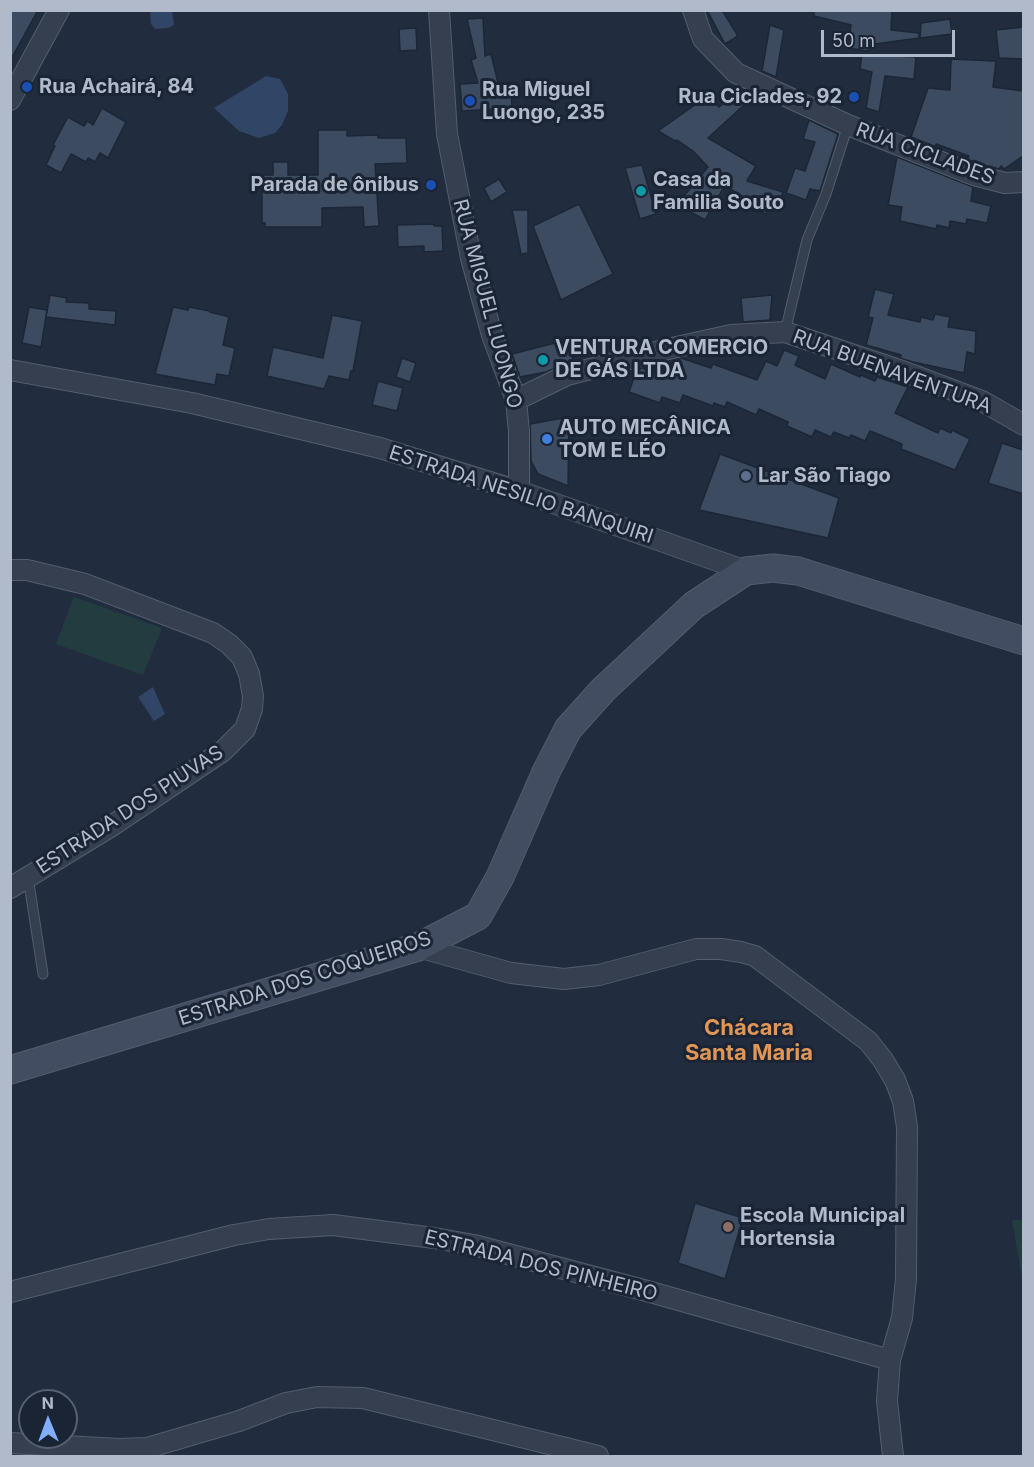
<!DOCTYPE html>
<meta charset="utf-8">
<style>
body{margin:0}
#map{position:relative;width:1034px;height:1467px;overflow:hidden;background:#212d3f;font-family:Inter,sans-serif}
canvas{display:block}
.frame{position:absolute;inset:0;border:12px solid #b1baca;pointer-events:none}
.north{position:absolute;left:18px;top:1389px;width:60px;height:60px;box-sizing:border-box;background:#1a2434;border:2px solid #566070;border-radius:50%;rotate:359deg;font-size:16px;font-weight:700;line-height:24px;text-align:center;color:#b1baca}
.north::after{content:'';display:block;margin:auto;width:21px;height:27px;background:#81aeff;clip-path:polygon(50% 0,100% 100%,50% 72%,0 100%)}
.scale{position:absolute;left:821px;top:30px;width:134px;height:27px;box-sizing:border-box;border:3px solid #b1baca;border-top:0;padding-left:8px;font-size:18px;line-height:21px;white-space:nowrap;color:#b1baca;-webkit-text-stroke:4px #1a2434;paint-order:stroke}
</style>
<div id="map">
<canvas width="1034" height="1467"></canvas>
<div class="frame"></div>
<div class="north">N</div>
<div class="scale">50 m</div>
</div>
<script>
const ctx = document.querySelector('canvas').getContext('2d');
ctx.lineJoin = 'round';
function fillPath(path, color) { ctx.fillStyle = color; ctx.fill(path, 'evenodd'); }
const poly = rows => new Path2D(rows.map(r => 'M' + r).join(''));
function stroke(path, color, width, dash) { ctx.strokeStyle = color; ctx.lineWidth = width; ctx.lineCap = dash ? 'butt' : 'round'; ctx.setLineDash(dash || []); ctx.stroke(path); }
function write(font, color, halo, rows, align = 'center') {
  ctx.font = font + ' Inter,sans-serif'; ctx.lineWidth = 6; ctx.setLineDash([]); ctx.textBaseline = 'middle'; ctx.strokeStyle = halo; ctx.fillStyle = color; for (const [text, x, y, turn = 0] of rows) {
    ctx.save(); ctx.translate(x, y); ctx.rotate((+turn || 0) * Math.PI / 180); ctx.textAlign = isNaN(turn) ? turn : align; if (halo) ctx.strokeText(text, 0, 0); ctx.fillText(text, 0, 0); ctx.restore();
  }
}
fillPath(poly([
 [74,597,162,628,143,675,56,644],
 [1012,1220,1023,1220,1023,1292,1023,1284]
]), '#233c40');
fillPath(poly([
 [150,11,172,11,174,25,168,28,155,29,151,24],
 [266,76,280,79,288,94,288,111,282,125,275,133,259,138,239,131,214,108],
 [153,687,165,714,154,721,138,697]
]), '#314566');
const building = poly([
 [10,10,38,10,10,61,10,10],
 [707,10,722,10,738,36,725,44,707,10],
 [814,10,892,10,891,30,919,33,919,38,868,45,868,51,848,48,851,25,814,16,814,10],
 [483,18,485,56,491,54,498,83,511,83,512,108,462,111,460,84,478,83,471,60,476,58,467,19,483,18],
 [950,19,952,34,920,38,921,23,950,19],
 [770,25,784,30,776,77,762,71,770,25],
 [1023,27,1023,59,999,58,996,30,1023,27],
 [416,28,417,50,400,51,399,29,416,28],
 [862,54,916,57,914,79,885,76,879,112,866,108,872,72,860,69,862,54],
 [951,59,996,61,993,87,1023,91,1023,156,1004,169,1001,166,999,169,978,164,967,159,969,156,936,144,935,147,911,137,928,88,950,90,951,59],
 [742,89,755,95,708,138,756,166,747,181,783,192,777,211,768,208,766,214,753,210,755,204,746,201,746,199,725,185,705,220,683,208,684,196,708,167,693,151,677,140,675,141,658,131,709,95,719,107,742,89],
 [102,108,126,122,108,158,100,153,95,162,88,158,86,162,71,154,61,173,46,165,55,146,53,145,68,117,84,126,87,121,93,125,102,108],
 [809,120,838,134,820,191,810,189,806,200,786,193,795,168,805,171,815,142,803,139,809,120],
 [318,130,347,130,347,136,378,135,378,138,406,138,407,163,375,164,379,226,364,227,363,207,322,208,322,227,265,227,265,223,262,223,262,175,273,175,273,162,288,162,288,175,318,175,318,130],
 [897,157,973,187,971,201,991,206,987,223,967,219,966,224,950,221,949,228,937,225,936,229,900,221,902,207,888,205,897,157],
 [642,165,656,214,640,219,625,168,642,165],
 [499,179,507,192,491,202,484,188,499,179],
 [579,204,613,274,561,300,533,226,579,204],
 [512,210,528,210,528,253,521,254,512,210],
 [434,224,434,226,442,226,443,251,424,252,424,246,398,247,397,225,434,224],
 [875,289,894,294,888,315,920,322,921,317,933,320,935,314,950,317,948,327,976,331,975,354,967,352,964,373,913,362,900,358,901,355,866,345,873,318,868,317,875,289],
 [50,295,67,298,66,302,89,303,89,309,116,311,115,325,46,317,50,295],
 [772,295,770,320,743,322,741,298,772,295],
 [29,307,47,310,41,347,22,343,29,307],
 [173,307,188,310,189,307,210,311,210,312,229,317,223,345,235,348,229,376,217,374,215,385,155,374,173,307],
 [332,315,362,321,353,371,351,371,349,380,329,376,324,389,267,376,273,347,323,358,332,315],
 [563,341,574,361,546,372,520,377,512,354,563,341],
 [784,350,799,356,795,365,825,379,831,364,860,377,861,375,875,381,877,377,908,387,895,413,938,433,940,428,951,433,952,430,970,439,955,470,901,449,902,444,870,431,865,441,851,435,849,438,834,432,831,437,815,430,812,437,787,426,788,422,759,409,756,415,727,402,725,407,714,403,713,406,683,395,680,403,662,397,660,403,629,392,637,369,642,368,661,375,662,370,674,374,679,359,681,358,711,368,713,364,757,380,766,361,777,366,784,350],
 [402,358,416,363,410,382,396,377,402,358],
 [378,381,403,388,397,411,372,405,378,381],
 [569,417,568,486,538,474,531,461,530,424,569,417],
 [1002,443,1023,450,1023,494,988,483,1002,443],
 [720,454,839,498,828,538,699,510,720,454],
 [695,1203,743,1218,725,1279,678,1263,695,1203]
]);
fillPath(building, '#3c4b5f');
stroke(building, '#1c2636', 1.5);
const lane = poly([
 [785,332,807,240,826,194,848,125],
 [28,877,43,974]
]);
const street = poly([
 [439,10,447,134,471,258,492,335,516,400,519,432,519,491],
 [693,10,703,39,736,73,848,125,974,175,1005,183,1024,182],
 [10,100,59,10],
 [10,370,192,403,380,448,519,491,746,571],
 [516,400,567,375,668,349,731,335,785,332,905,372,982,401,1024,425],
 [10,570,27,570,85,584,213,633,229,644,242,657,249,674,253,696,252,709,245,729,223,751,110,827,10,888],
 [418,947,511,973,564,979,599,975,696,949,721,949,741,952,755,956,868,1041,883,1060,895,1080,903,1101,907,1127,906,1279,902,1318,890,1360,887,1401,893,1456],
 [10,1292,234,1235,269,1229,333,1225,434,1238,474,1245,647,1291,890,1360],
 [10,1443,119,1449,147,1448,239,1421,286,1403,317,1397,363,1398,598,1456]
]);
const secondary = poly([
 [10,1070,418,947,478,916,500,877,546,772,568,729,603,690,694,605,746,571,773,568,798,571,1024,641]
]);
stroke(lane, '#535d6d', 11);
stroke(street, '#535d6d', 22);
stroke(secondary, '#535d6d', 29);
stroke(lane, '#353f4f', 9);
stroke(street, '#353f4f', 20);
stroke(secondary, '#424d62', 27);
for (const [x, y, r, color] of [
 [27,87,6,"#1a4fb4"],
 [854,97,6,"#1a4fb4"],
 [470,101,6,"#1a4fb4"],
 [431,185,6,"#1a4fb4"],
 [641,191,6,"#0f9aa8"],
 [543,360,6,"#0f9aa8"],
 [547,439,6,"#3f7fe0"],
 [746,476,6,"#5c6f8a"],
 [728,1227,6,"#8d6e63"]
]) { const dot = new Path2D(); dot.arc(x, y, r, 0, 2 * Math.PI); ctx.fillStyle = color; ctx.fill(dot); stroke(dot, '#1a2434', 2); }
write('bold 20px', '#b1baca', '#1a2434', [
 ["Rua Achairá, 84",39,87],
 ["Rua Miguel",482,90],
 ["Luongo, 235",482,113],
 ["Rua Ciclades, 92",842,97,"right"],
 ["Casa da",653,180],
 ["Familia Souto",653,203],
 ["Parada de ônibus",419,185,"right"],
 ["VENTURA COMERCIO",555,348],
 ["DE GÁS LTDA",555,371],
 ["AUTO MECÂNICA",559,428],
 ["TOM E LÉO",559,451],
 ["Lar São Tiago",758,476],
 ["Escola Municipal",740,1216],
 ["Hortensia",740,1239]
], 'left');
write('20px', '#b1baca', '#1a2434', [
 ["RUA CICLADES",925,154,20],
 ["RUA MIGUEL LUONGO",487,304,75],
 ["RUA BUENAVENTURA",892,372,20],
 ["ESTRADA NESILIO BANQUIRI",521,495,18],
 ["ESTRADA DOS PIUVAS",130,810,-33],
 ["ESTRADA DOS COQUEIROS",305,979,-18],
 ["ESTRADA DOS PINHEIRO",541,1266,14]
]);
write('bold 22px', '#e09656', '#1a2434', [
 ["Chácara",749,1028],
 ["Santa Maria",749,1053]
]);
</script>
